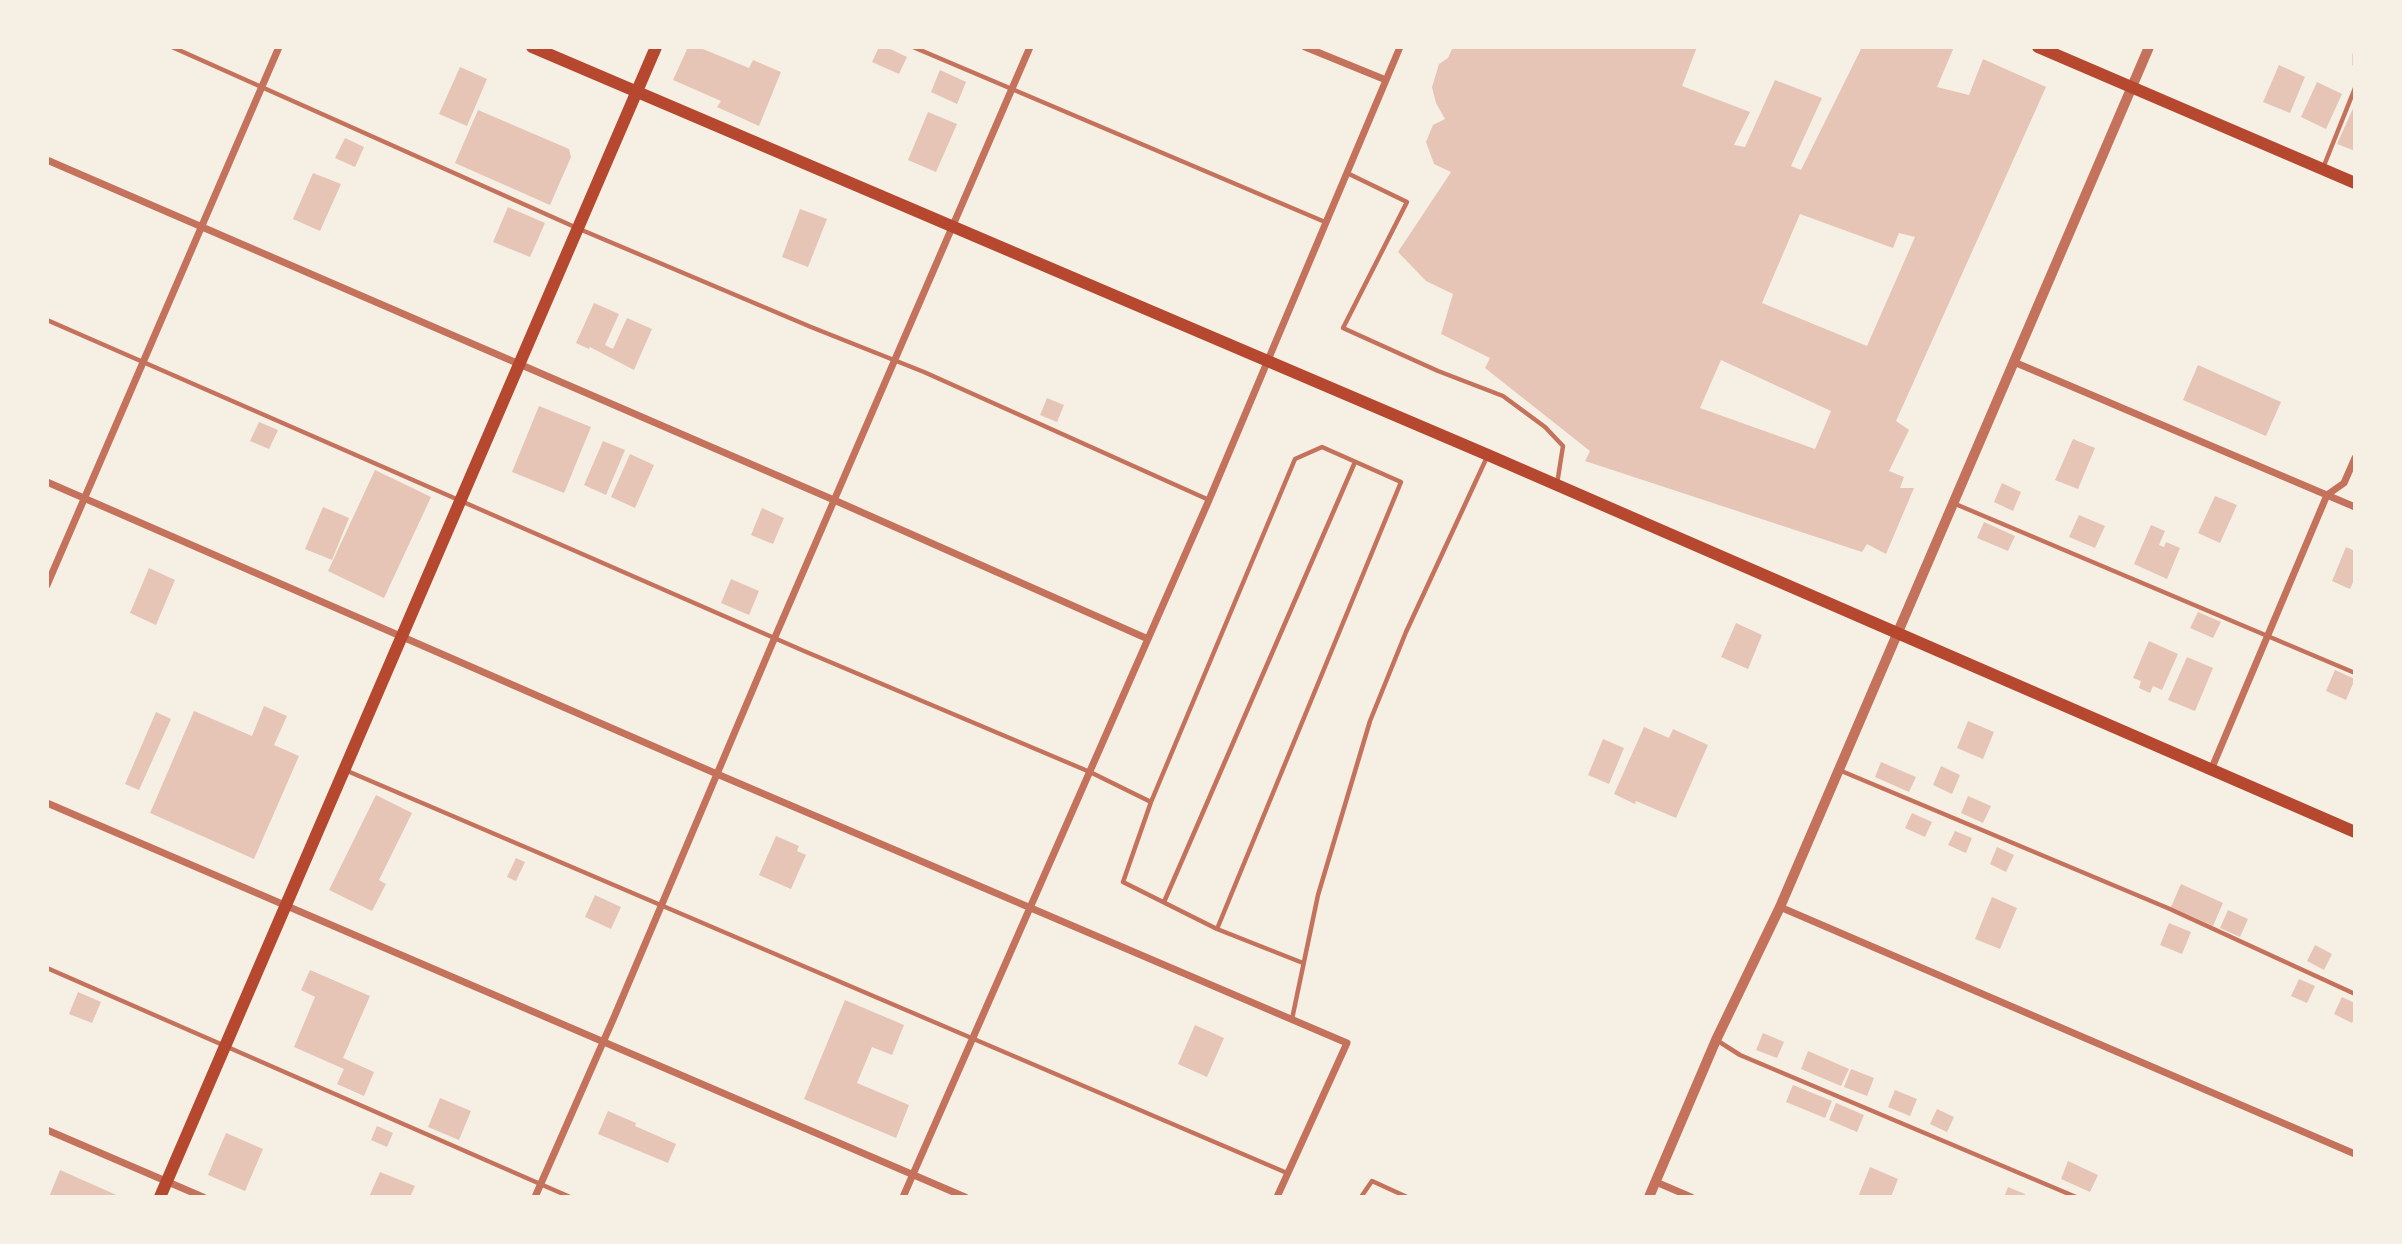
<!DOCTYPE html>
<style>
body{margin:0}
#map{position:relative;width:2402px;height:1244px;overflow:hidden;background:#f6efe4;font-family:"DM Sans",sans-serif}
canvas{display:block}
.frame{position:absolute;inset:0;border:49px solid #f6efe4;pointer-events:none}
</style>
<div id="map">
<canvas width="2402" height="1244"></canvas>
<div class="frame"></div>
</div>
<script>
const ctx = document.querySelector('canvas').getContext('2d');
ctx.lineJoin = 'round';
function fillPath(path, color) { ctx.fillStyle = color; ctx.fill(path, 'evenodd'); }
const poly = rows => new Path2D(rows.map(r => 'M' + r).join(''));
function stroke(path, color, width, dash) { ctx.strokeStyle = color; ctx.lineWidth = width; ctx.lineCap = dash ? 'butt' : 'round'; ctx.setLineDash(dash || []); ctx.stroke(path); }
fillPath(poly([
 [688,47,698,47,749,68,753,60,781,72,759,126,717,107,721,101,673,80],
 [879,47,886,47,907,57,899,74,872,62],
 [1453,47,1697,47,1682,86,1750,112,1734,145,1745,147,1775,80,1822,98,1791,166,1801,170,1862,47,1954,47,1937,87,1969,95,1983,59,2046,87,1896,421,1909,430,1889,471,1904,477,1900,488,1914,488,1886,554,1867,544,1862,552,1585,461,1590,451,1485,368,1490,358,1441,334,1453,294,1426,281,1398,252,1451,172,1434,164,1426,142,1433,125,1445,119,1436,103,1432,87,1439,64,1448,58],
 [1800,214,1893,248,1899,233,1915,237,1867,346,1762,303],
 [1721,360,1831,411,1815,449,1700,408],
 [2279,65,2305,77,2290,113,2263,102],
 [460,67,487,79,467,126,439,114],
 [940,70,966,82,957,104,931,92],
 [2317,82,2342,94,2326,129,2301,117],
 [2355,104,2355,151,2337,144],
 [478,110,569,149,571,157,550,205,455,163],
 [928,112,957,124,936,172,908,160],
 [345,138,364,147,355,167,335,158],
 [313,173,341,184,320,231,293,219],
 [508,207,545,223,530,257,493,242],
 [800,209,827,219,808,267,782,257],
 [594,303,619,314,605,345,613,349,627,318,652,329,634,370,590,347,589,349,576,343],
 [2198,365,2281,402,2266,436,2183,400],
 [1047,398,1064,405,1057,422,1040,415],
 [539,406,591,427,564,493,512,472],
 [259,422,278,430,269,449,250,441],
 [2073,439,2095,448,2078,489,2055,480],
 [603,441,625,450,606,495,584,485],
 [630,454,654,465,635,508,611,497],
 [375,470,431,497,384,598,328,571],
 [2002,483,2021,492,2013,511,1994,502],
 [2215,496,2237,505,2220,543,2198,533],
 [323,507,349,518,332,560,305,549],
 [762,508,784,518,773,544,751,535],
 [2079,515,2105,526,2095,548,2069,537],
 [1984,522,2015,536,2008,551,1977,538],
 [2151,525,2165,531,2159,545,2164,547,2166,542,2180,548,2167,579,2134,564],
 [2346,547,2355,551,2355,578,2350,589,2332,581],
 [149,568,175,580,156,625,130,613],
 [731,579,759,591,749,615,721,603],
 [2198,612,2221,622,2213,638,2190,628],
 [1736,623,1762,635,1748,669,1721,657],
 [2149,641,2178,654,2162,690,2153,686,2150,693,2139,688,2141,681,2133,678],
 [2187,657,2213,668,2195,711,2168,700],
 [2335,670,2355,679,2346,700,2326,691],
 [264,706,287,716,274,745,299,756,254,859,150,813,194,711,252,736],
 [156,712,171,719,139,790,125,784],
 [1968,721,1994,732,1983,759,1957,748],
 [1644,727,1669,738,1673,729,1708,745,1676,818,1636,801,1635,804,1614,794],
 [1603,739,1624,748,1609,784,1588,775],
 [1881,762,1916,777,1909,792,1875,777],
 [1941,766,1960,775,1952,794,1933,785],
 [376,795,412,813,379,880,386,884,372,911,329,890],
 [1968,796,1991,806,1983,823,1961,813],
 [1912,813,1932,822,1925,837,1905,828],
 [1955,831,1972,838,1966,853,1948,845],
 [776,836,799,846,797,851,806,855,791,889,759,875],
 [1997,847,2014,855,2006,872,1990,864],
 [516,858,525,862,516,881,507,877],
 [2181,884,2223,903,2213,926,2171,907],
 [595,895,621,907,611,929,585,917],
 [1992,897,2017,908,2000,949,1975,939],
 [2228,910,2248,919,2240,937,2220,928],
 [2169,923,2191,932,2182,954,2160,945],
 [2315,945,2332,954,2324,970,2307,961],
 [310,970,370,996,343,1058,374,1072,364,1096,337,1084,344,1069,294,1047,315,997,301,990],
 [2299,979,2315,986,2307,1003,2291,996],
 [78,992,101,1002,92,1023,69,1014],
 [2342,997,2355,1003,2355,1017,2352,1023,2334,1014],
 [845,1000,904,1025,892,1055,872,1047,857,1083,909,1105,896,1138,804,1099],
 [1195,1025,1224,1038,1207,1077,1178,1064],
 [1763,1033,1784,1042,1777,1058,1756,1050],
 [1808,1051,1849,1069,1841,1086,1801,1069],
 [1851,1069,1874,1078,1867,1096,1844,1087],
 [1793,1085,1832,1101,1825,1118,1786,1102],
 [1895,1090,1917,1099,1910,1116,1888,1107],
 [440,1098,471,1111,459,1140,428,1127],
 [1836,1103,1864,1115,1857,1132,1829,1120],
 [1937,1109,1954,1117,1947,1132,1930,1124],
 [608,1111,636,1123,635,1126,676,1144,668,1163,598,1134],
 [377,1126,393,1133,387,1147,371,1140],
 [226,1133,263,1149,245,1191,208,1175],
 [2068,1161,2098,1175,2090,1192,2061,1179],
 [1870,1167,1898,1179,1891,1197,1858,1197],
 [60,1170,121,1197,49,1197],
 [380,1172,415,1186,410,1197,369,1197],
 [2008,1187,2025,1194,2024,1197,2004,1197]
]), '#e6c5b7');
stroke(poly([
 [172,47,577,228,811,327,924,372,1209,500],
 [913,47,1325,222],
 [2355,54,2355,65],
 [2323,168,2355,88],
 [1347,173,1407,202,1343,328,1438,371,1503,396,1545,427,1563,446,1557,484],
 [47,320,804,651,1090,772,1151,802,1123,882,1217,929,1303,963],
 [1953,503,2355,673],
 [345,770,1287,1173],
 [1839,770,2170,909,2355,994],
 [1151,802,1295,459,1322,447,1401,482,1217,929],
 [1164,902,1355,462],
 [47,968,570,1197],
 [1292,1019,1318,895,1370,721,1406,632,1487,457],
 [1718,1041,1740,1055,2076,1197],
 [1361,1197,1372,1181,1407,1197]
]), '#c5725c', 4.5);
stroke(poly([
 [1305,47,1386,80],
 [47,160,834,500,1148,639],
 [2014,362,2355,507],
 [47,482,717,774,1347,1043,1277,1197],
 [47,585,279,47],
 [2211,770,2327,495,2344,483,2355,458],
 [47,803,965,1197],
 [1780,907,2355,1154],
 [47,1130,203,1197],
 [1656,1182,1691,1197],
 [535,1197,615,1015,775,637,1030,47],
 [903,1197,1209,500,1400,47]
]), '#c5725c', 7);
stroke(poly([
 [1649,1197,1716,1040,1780,907,2149,47]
]), '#c5725c', 10);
stroke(poly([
 [532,47,1488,455,2355,832],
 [2038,47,2355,183],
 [160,1197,656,47]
]), '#b5482f', 12);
</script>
